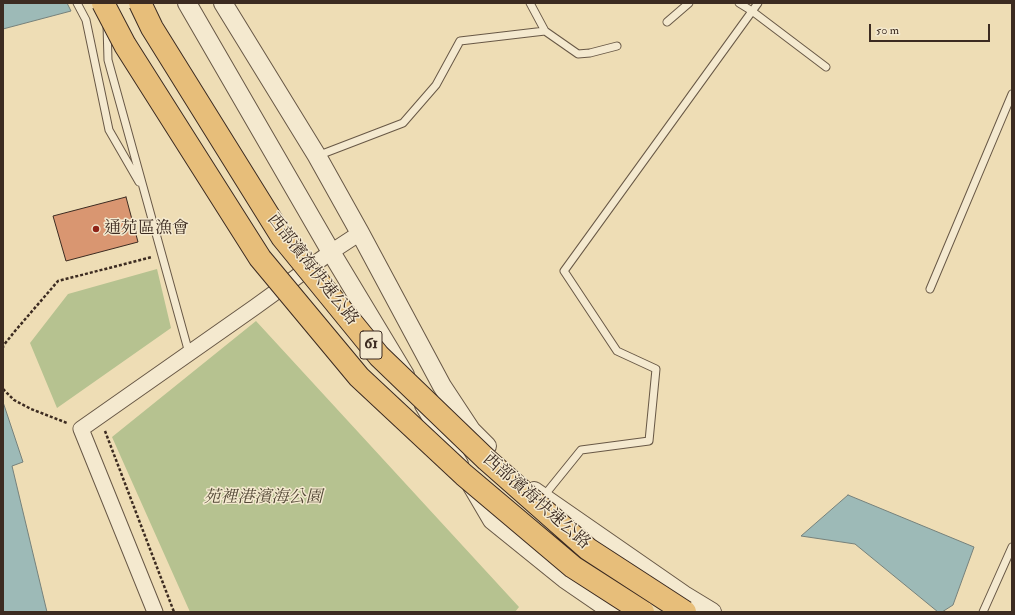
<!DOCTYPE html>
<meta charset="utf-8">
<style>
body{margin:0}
#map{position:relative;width:1015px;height:615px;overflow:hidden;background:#eeddb5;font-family:"IM FELL Double Pica",serif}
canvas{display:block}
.frame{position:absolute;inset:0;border:4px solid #3c2b21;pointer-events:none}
.scale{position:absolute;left:869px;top:24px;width:121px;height:18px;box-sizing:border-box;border:2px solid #3c2b21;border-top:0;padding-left:5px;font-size:12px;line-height:14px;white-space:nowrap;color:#3c2b21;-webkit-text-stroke:3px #f4e9cf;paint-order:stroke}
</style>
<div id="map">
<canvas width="1015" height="615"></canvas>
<div class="frame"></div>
<div class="scale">50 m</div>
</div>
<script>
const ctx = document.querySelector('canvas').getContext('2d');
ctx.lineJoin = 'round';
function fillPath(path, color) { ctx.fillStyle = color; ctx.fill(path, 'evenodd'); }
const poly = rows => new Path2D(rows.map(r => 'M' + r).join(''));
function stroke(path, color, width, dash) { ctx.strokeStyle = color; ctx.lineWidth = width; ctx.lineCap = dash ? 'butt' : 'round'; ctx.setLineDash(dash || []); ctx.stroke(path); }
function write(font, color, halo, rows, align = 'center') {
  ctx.font = font + ' "IM FELL Double Pica","Noto Serif TC",serif'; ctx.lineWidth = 3; ctx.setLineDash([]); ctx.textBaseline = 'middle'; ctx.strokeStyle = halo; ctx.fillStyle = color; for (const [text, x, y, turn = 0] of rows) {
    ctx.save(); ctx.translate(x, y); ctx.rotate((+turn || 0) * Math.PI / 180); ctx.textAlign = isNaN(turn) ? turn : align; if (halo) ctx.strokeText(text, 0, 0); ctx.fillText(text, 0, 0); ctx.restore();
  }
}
fillPath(poly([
 [157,269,171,328,57,408,30,343,68,294],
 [256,321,519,607,515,612,190,612,112,437]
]), '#b6c290');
const water = poly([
 [3,3,67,3,71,11,3,29,3,3],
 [3,402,23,462,12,466,47,612,3,612,3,402],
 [848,495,974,547,953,605,942,612,938,612,855,544,801,536,848,495]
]);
fillPath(water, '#9dbab7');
stroke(water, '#76817b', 1);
const building = poly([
 [126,197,138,242,66,261,53,216,126,197]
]);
fillPath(building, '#d99671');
stroke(building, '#3c2b21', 1);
const service = poly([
 [77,3,86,20,109,130,139,182],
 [739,3,752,11,826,67],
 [667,22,689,3],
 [107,25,108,60,189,353],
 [545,31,578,54,590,53,617,46],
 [317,156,403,123,436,85,460,41,545,31,530,3],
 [930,289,1012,94],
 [543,497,581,450,649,441,656,369,617,351,564,271,758,3],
 [983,612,1012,547]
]);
const minor = poly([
 [155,612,81,429,255,307,331,252,360,233]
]);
const tertiary = poly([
 [187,3,331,252,405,375],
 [223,3,317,156,360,233,442,386,471,430,487,446],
 [424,405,459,464],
 [472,486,492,520,565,579,613,612],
 [534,491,684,595,712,612]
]);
stroke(service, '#685846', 9);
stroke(minor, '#685846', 17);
stroke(tertiary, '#685846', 20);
stroke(poly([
 [3,348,3,346,15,331,58,281,152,257],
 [3,389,14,400,31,409,67,423],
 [105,431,174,612]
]), '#3c2b21', 2.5, [3, 2]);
stroke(service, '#f4e9cf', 7);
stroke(minor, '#f4e9cf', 15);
stroke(tertiary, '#f4e9cf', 18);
const trunkBridge = poly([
 [103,3,125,45,260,258,359,377,464,475,573,567,643,612],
 [140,3,152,28,282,237,379,356,487,460,588,549,685,612]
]);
stroke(trunkBridge, '#3c2b21', 24, []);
stroke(trunkBridge, '#e7be7a', 22);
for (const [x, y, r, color] of [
 [96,229,4,"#8f2418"]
]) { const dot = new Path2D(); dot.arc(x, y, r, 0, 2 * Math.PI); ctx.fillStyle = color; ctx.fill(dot); stroke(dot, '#f4e9cf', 1.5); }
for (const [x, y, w] of [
 [371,345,22]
]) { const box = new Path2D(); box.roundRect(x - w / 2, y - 14, w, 28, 3); ctx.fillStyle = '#f4e9cf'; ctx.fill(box); stroke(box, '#3c2b21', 1); }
write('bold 16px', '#3c2b21', null, [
 ["61",371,345]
]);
write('17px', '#3c2b21', '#f4e9cf', [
 ["通苑區漁會",104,229]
], 'left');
write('17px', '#3c2b21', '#f4e9cf', [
 ["西部濱海快速公路",312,270,52],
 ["西部濱海快速公路",536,502,41]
]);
write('italic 17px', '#544937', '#f4e9cf', [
 ["苑裡港濱海公園",263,498]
]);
</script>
